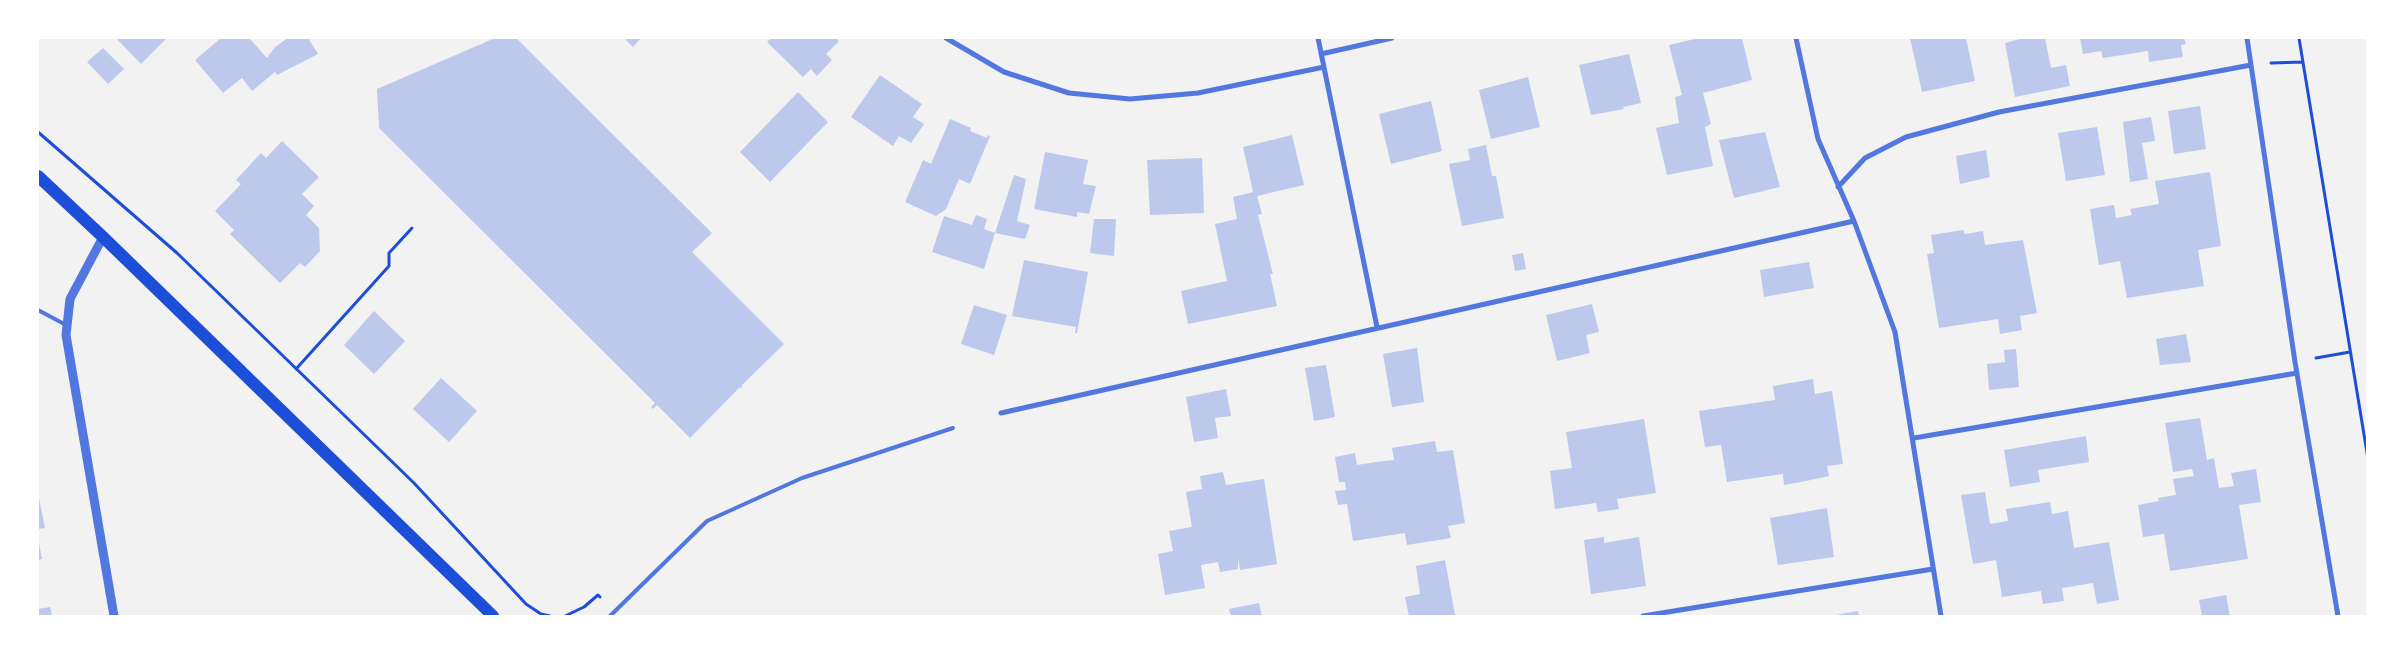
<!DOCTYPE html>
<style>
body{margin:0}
#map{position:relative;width:2405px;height:654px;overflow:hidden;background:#f2f2f2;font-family:"DM Sans",sans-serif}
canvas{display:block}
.frame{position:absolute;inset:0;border:39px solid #fff;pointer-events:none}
</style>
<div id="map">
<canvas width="2405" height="654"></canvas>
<div class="frame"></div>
</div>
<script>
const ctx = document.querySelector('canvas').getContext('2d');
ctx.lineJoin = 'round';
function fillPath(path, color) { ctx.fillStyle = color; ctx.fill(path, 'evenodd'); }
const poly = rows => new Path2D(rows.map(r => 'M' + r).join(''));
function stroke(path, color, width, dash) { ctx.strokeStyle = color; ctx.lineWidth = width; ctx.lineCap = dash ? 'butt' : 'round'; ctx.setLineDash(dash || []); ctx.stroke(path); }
fillPath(poly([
 [116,38,167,38,141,64],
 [221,38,249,38,267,58,275,47,288,38,308,38,318,54,277,75,275,72,252,91,242,78,223,93,195,60],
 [495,38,516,38,712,233,692,252,784,344,742,385,742,389,740,387,690,438,657,405,653,409,651,407,655,403,379,128,377,89],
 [624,38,641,38,633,47],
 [771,38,836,38,839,41,826,54,832,60,817,76,811,69,803,77,767,42],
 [1699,38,1742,38,1752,80,1703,93,1711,124,1705,127,1713,166,1667,175,1656,128,1679,123,1675,97,1682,95,1669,45],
 [1910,38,1966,38,1975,81,1922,92],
 [2024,38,2045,38,2051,68,2066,65,2070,86,2015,97,2005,43],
 [2080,38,2184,38,2186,44,2181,45,2183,57,2149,62,2148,51,2103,58,2101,51,2083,54],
 [103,48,124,69,108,84,87,62],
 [1629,54,1641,103,1623,107,1624,109,1591,115,1579,65],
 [880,75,922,104,913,117,924,124,911,143,899,136,893,146,851,117],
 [1528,77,1540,127,1491,139,1479,90],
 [798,92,828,122,770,182,740,152],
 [1431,101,1442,151,1391,164,1379,114],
 [2200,106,2206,149,2174,154,2168,111],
 [2151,117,2155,141,2142,143,2148,179,2130,182,2123,122],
 [950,119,971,128,970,131,987,138,988,135,990,136,970,184,959,179,946,209,936,216,905,202,923,160,931,164],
 [2097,127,2105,175,2066,181,2058,133],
 [1765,132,1780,187,1734,198,1719,140],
 [1292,135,1304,185,1257,196,1262,214,1258,215,1273,274,1270,274,1277,306,1188,324,1181,291,1227,281,1215,224,1237,219,1233,197,1253,192,1243,147],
 [282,141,319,177,302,194,314,206,306,215,319,228,320,251,305,267,300,263,280,283,230,234,234,230,215,211,241,184,236,180,261,153,266,158],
 [1486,145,1492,176,1496,176,1504,218,1462,226,1449,164,1470,160,1468,149],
 [1986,150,1990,177,1960,184,1956,156],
 [1045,152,1088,160,1083,184,1096,186,1089,214,1077,212,1077,217,1034,209],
 [1202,158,1204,213,1150,215,1147,160],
 [2210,172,2221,246,2198,250,2204,286,2127,298,2120,261,2099,265,2090,209,2114,205,2116,218,2132,215,2130,209,2159,204,2155,181],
 [1014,175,1026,179,1017,221,1030,225,1025,239,995,233],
 [976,215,987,219,984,229,995,233,984,269,932,252,944,216,972,225],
 [1094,219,1116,219,1114,256,1090,253],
 [1963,230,1965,234,1983,231,1985,245,2023,240,2037,313,2020,316,2022,330,2000,334,1998,319,1939,328,1927,254,1934,253,1931,235],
 [1523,253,1526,269,1515,271,1512,255],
 [1024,260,1088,272,1077,333,1075,333,1076,327,1012,316],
 [1809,262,1814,288,1764,297,1760,270],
 [1592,304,1599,332,1586,335,1590,353,1557,361,1546,315],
 [974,305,1007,315,994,355,961,344],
 [374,311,405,341,374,374,344,345],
 [2186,334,2191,362,2160,365,2156,339],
 [1417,348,1424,402,1392,407,1383,354],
 [2016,349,2019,387,1989,390,1987,364,2005,362,2004,350],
 [1326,365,1335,417,1314,421,1305,368],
 [441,378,477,411,449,442,413,409],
 [1813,379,1815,394,1832,391,1843,464,1827,466,1829,476,1806,481,1784,485,1783,474,1727,482,1721,445,1705,447,1699,411,1775,400,1773,386],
 [1226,389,1231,416,1215,418,1218,438,1194,442,1186,397],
 [2200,418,2207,460,2214,458,2219,488,2234,486,2231,473,2256,469,2261,502,2239,505,2248,559,2170,571,2164,534,2143,537,2138,505,2159,501,2158,498,2176,495,2173,479,2194,476,2192,469,2173,472,2165,423],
 [1644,419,1656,493,1617,499,1619,509,1598,512,1596,503,1555,509,1550,471,1572,468,1566,432],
 [2086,436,2089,462,2038,470,2040,482,2010,487,2004,450],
 [1435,441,1437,452,1453,450,1465,523,1448,526,1451,538,1407,545,1405,533,1353,541,1347,504,1338,505,1335,491,1346,490,1345,482,1339,482,1335,457,1355,453,1357,465,1376,462,1394,460,1392,448],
 [1223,472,1226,485,1264,479,1277,564,1240,570,1238,558,1238,569,1220,572,1218,562,1201,565,1205,588,1165,595,1158,554,1173,551,1169,531,1192,527,1186,492,1202,489,1200,476],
 [1985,492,1990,524,2008,521,2006,509,2050,502,2052,514,2068,511,2074,548,2109,542,2119,600,2097,604,2093,583,2062,588,2064,601,2043,604,2041,591,2002,597,1996,560,1973,564,1961,495],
 [38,493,45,528,38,529],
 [1827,508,1834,557,1778,565,1770,518],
 [1604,537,1604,543,1639,537,1646,586,1591,594,1584,540],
 [38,538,42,559,38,560],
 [1445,560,1455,615,1409,616,1405,597,1420,594,1416,566],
 [2226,595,2230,616,2202,616,2199,600],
 [1259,603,1262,616,1231,616,1229,609],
 [50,607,52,616,38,616,38,609],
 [1858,611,1859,616,1830,616]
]), '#bdc9ec');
stroke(poly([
 [2299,38,2368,459],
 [2271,63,2303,62],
 [38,132,177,253,414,483,526,604,541,614,550,616],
 [2316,358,2350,352],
 [296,369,389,266,389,253,412,228],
 [565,616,584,607,598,595,600,597]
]), '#1d4ed8', 3);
stroke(poly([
 [38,310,66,325],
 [610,616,707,521,802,478,953,428]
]), '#5277de', 4);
stroke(poly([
 [946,38,1004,72,1069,93,1130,99,1198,93,1324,67],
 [1318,38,1377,327],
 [1796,38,1818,139,1854,221,1895,332,1941,616],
 [2247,38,2295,362,2338,616],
 [1321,54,1392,38],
 [1838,187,1865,158,1906,137,1999,112,2251,65],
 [1001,413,1854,221],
 [1914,438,2297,373],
 [1643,616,1933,569]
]), '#5277de', 5);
stroke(poly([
 [103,237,70,299,66,335,114,616]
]), '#5277de', 9);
stroke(poly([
 [38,176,103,237,493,616]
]), '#1d4ed8', 12);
</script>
